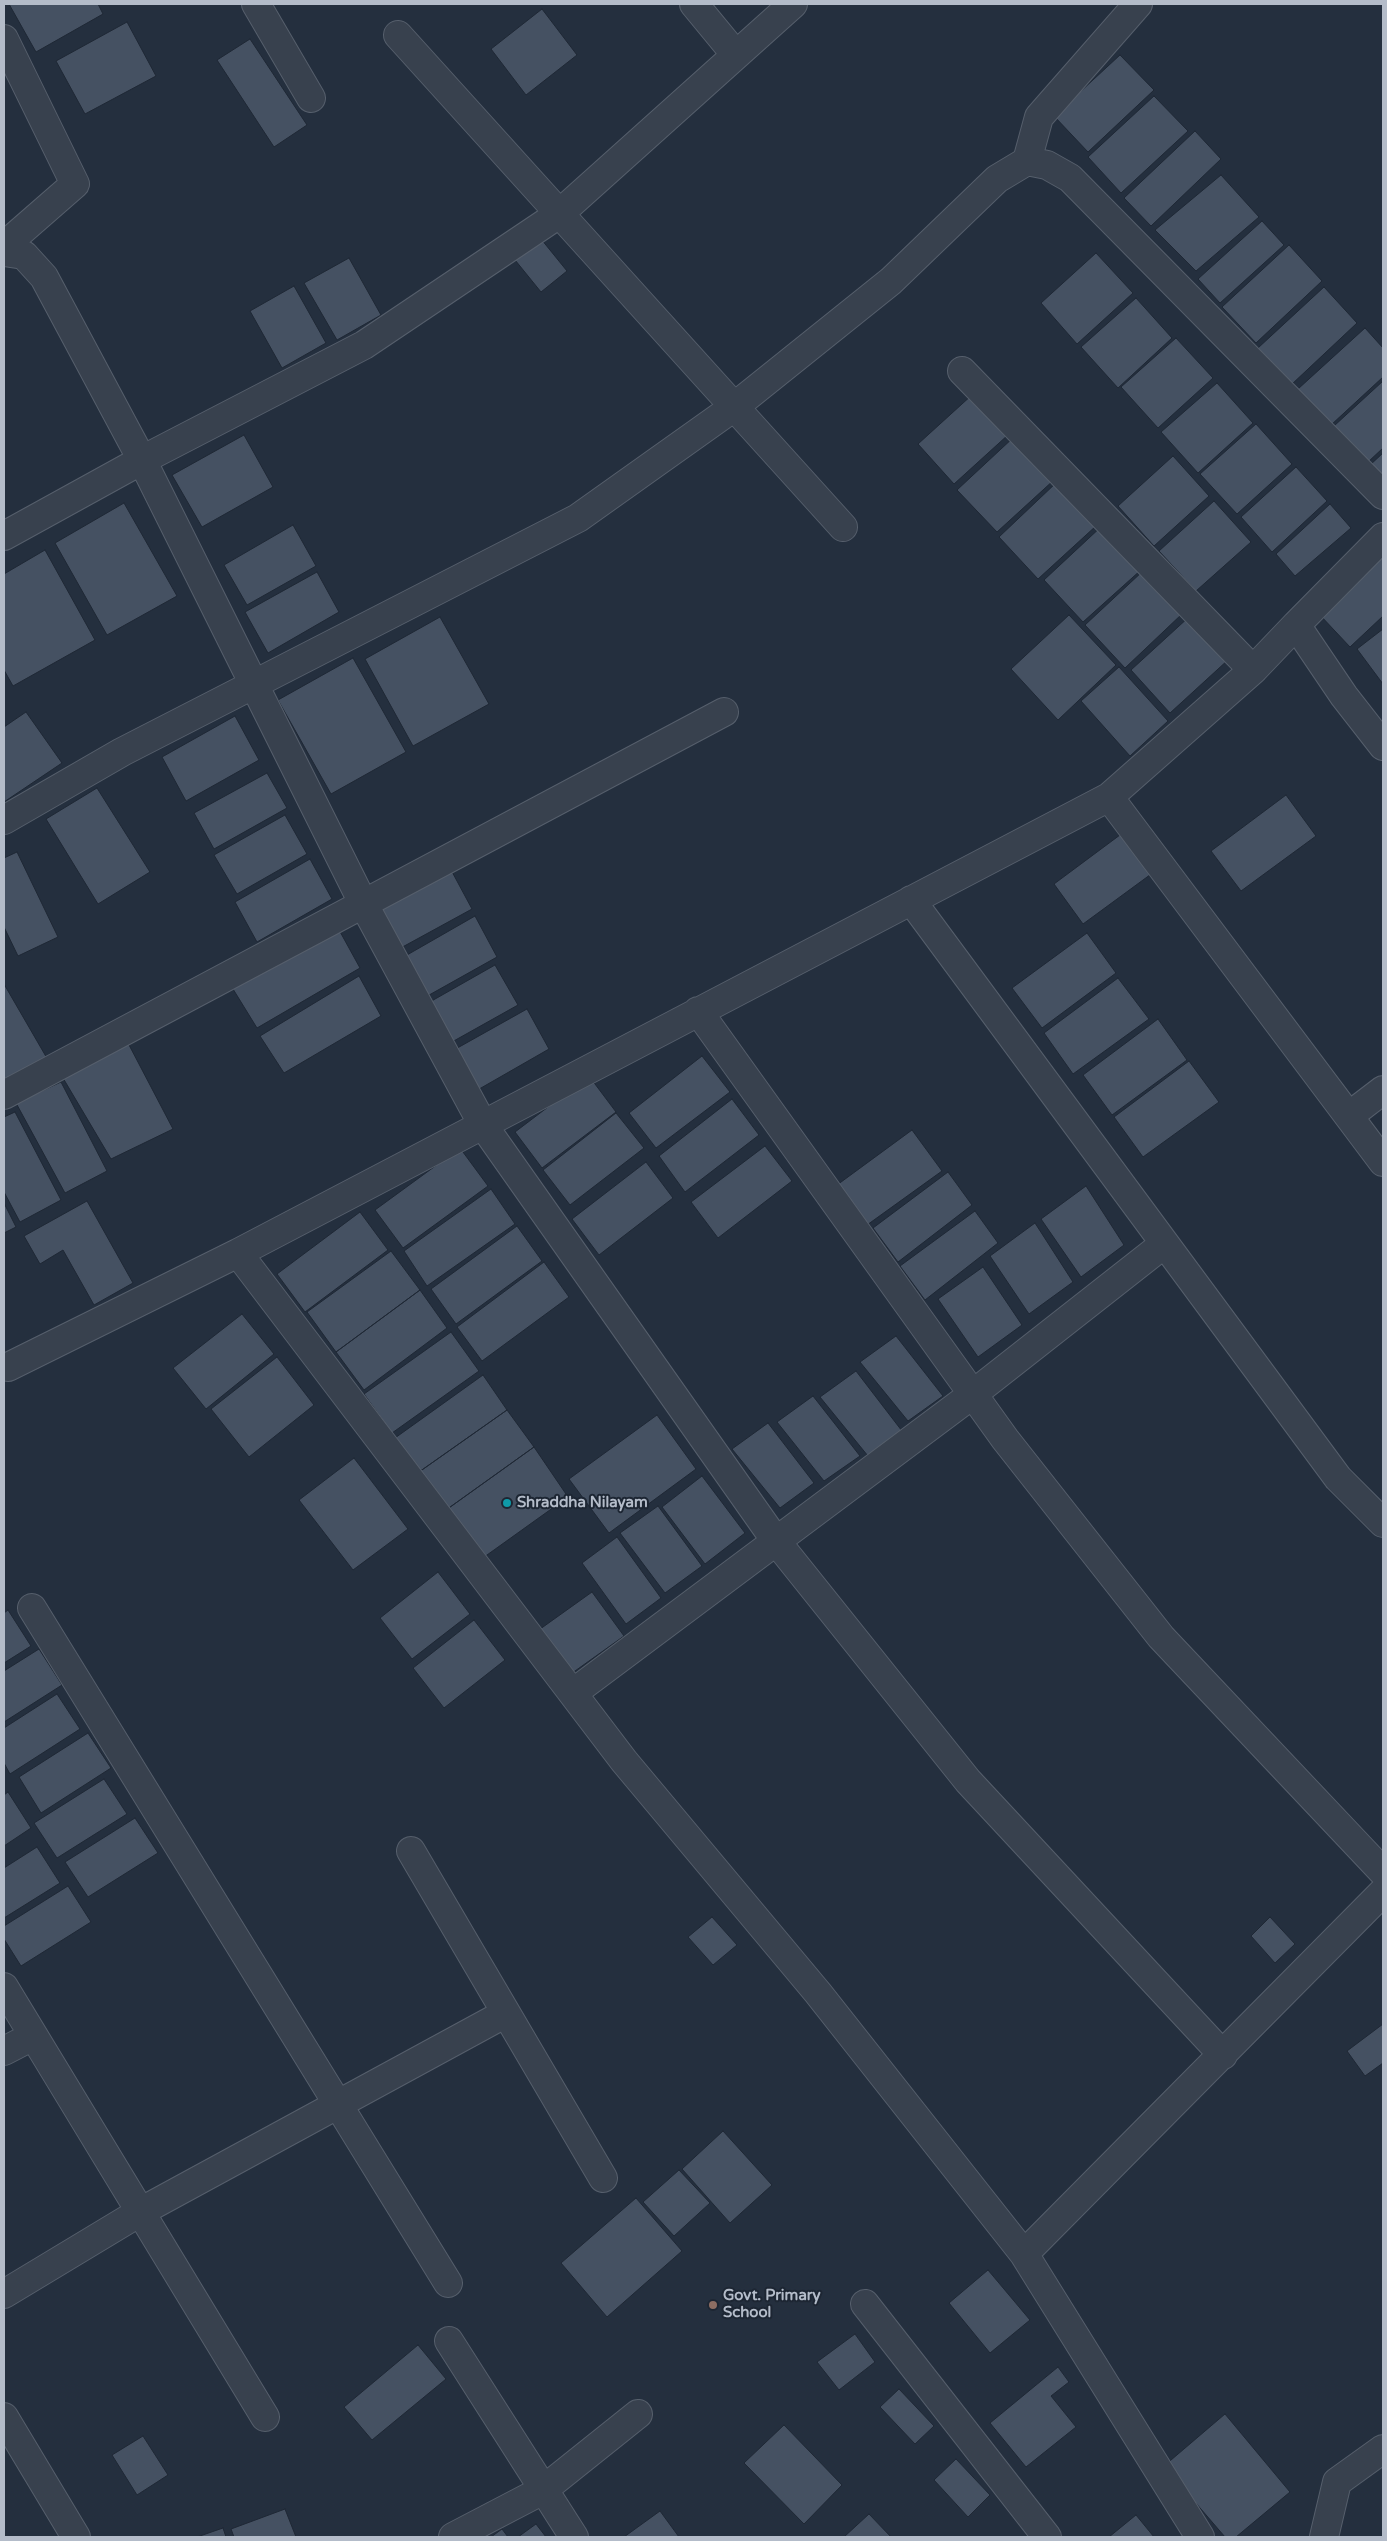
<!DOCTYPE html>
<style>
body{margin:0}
#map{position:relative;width:1387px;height:2541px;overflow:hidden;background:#242f3e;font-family:"Varela Round",sans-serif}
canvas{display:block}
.frame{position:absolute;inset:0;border:5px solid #b4bcc9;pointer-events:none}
</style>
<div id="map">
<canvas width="1387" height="2541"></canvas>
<div class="frame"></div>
</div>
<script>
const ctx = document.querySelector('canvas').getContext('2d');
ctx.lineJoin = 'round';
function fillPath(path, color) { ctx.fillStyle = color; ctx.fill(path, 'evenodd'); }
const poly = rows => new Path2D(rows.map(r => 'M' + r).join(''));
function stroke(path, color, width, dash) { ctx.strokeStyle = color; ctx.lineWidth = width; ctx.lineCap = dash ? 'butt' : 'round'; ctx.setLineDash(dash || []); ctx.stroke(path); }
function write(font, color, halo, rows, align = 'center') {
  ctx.font = font + ' "Varela Round",sans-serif'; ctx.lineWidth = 4; ctx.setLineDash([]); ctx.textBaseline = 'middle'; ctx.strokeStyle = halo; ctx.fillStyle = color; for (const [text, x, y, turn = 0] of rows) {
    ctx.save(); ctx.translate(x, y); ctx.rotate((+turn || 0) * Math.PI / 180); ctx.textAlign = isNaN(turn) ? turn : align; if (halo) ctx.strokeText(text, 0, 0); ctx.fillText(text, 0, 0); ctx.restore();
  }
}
const building = poly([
 [9,4,98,4,103,14,36,52,9,4],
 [542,9,577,55,526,95,491,49,542,9],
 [127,22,156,76,85,114,56,61,127,22],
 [250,39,307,125,274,147,217,60,250,39],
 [1120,55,1154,90,1088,152,1054,116,1120,55],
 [1154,96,1188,131,1121,193,1088,157,1154,96],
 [1195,131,1221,159,1151,226,1124,198,1195,131],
 [1221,175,1259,217,1196,271,1155,230,1221,175],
 [1262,221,1284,245,1220,303,1198,279,1262,221],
 [537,234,567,271,541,292,511,255,537,234],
 [1289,245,1322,281,1256,343,1222,307,1289,245],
 [1096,253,1133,293,1077,344,1041,303,1096,253],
 [349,258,381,315,337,340,304,283,349,258],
 [294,286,326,343,282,368,250,311,294,286],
 [1324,287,1357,323,1291,385,1258,348,1324,287],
 [1136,298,1172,338,1118,388,1081,347,1136,298],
 [1365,328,1383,348,1383,377,1331,425,1298,389,1365,328],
 [1176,338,1213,378,1158,428,1121,387,1176,338],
 [1383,381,1383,448,1368,462,1334,426,1383,381],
 [1217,383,1253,423,1198,473,1161,432,1217,383],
 [973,394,1009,434,954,484,918,444,973,394],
 [1256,424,1292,464,1237,514,1200,474,1256,424],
 [244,435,273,487,202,527,172,475,244,435],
 [1015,436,1055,479,997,532,957,490,1015,436],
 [1383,453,1383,482,1369,466,1383,453],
 [1173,456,1209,496,1154,546,1118,506,1173,456],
 [1296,467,1327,501,1272,552,1241,517,1296,467],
 [1057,482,1097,525,1038,579,999,537,1057,482],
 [1214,501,1251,542,1196,591,1159,551,1214,501],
 [124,503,177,596,107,635,55,543,124,503],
 [1330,504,1351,528,1295,576,1276,554,1330,504],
 [293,525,316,566,247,605,224,565,293,525],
 [1103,525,1142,569,1083,622,1044,580,1103,525],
 [45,550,95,640,13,686,4,670,4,574,45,550],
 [1383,555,1383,616,1350,647,1319,614,1383,555],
 [1143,571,1183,613,1125,668,1085,625,1143,571],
 [317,572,339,612,268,653,245,612,317,572],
 [1069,615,1116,665,1058,720,1011,669,1069,615],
 [1190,616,1229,659,1170,713,1131,670,1190,616],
 [440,617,489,704,413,746,365,659,440,617],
 [1383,629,1383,684,1357,649,1383,629],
 [353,658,406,752,331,794,278,700,353,658],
 [1119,667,1168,721,1130,756,1081,701,1119,667],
 [26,712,62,763,4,802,4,727,26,712],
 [235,716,259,760,186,801,162,757,235,716],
 [267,773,287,808,214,849,194,813,267,773],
 [97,788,150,872,98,904,46,819,97,788],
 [1286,795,1316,836,1241,891,1211,851,1286,795],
 [285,815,307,854,237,894,214,855,285,815],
 [1128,829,1158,869,1083,924,1054,884,1128,829],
 [17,852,58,937,18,956,4,927,4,858,17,852],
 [310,859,332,899,257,942,235,902,310,859],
 [450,868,472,909,397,950,375,911,450,868],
 [475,916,497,957,422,999,400,959,475,916],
 [338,928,360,968,257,1028,233,989,338,928],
 [1087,933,1116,973,1042,1028,1012,988,1087,933],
 [495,965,518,1005,443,1047,421,1007,495,965],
 [359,976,381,1016,284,1073,260,1036,359,976],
 [1118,978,1149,1019,1073,1074,1044,1033,1118,978],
 [4,984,48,1060,4,1086,4,984],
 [527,1009,549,1049,474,1092,452,1051,527,1009],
 [1158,1019,1187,1060,1112,1115,1083,1075,1158,1019],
 [128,1043,173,1129,111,1159,63,1078,128,1043],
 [702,1056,730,1092,656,1148,629,1113,702,1056],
 [1189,1061,1219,1102,1143,1157,1114,1117,1189,1061],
 [589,1076,616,1112,542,1168,515,1132,589,1076],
 [61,1082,107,1171,65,1193,16,1103,61,1082],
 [732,1099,759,1135,685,1192,659,1156,732,1099],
 [15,1112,61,1200,20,1222,4,1192,4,1117,15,1112],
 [616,1113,644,1148,570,1205,543,1170,616,1113],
 [912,1130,942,1171,867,1225,837,1185,912,1130],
 [765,1146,792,1181,718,1238,691,1202,765,1146],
 [460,1148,488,1186,403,1248,375,1210,460,1148],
 [646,1162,673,1198,599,1255,572,1219,646,1162],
 [948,1172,972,1205,898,1262,873,1228,948,1172],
 [1086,1186,1124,1245,1081,1277,1041,1219,1086,1186],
 [491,1189,515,1224,427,1286,404,1251,491,1189],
 [87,1201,133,1283,94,1305,63,1250,40,1264,24,1236,87,1201],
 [4,1203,16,1227,4,1233,4,1203],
 [975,1211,998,1243,925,1300,900,1266,975,1211],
 [360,1212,388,1250,305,1312,277,1274,360,1212],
 [1035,1223,1073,1282,1029,1314,990,1256,1035,1223],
 [517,1226,542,1261,456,1324,431,1289,517,1226],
 [391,1251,420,1290,336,1352,307,1312,391,1251],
 [544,1262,569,1297,482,1361,457,1327,544,1262],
 [983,1267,1022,1325,978,1357,938,1299,983,1267],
 [420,1290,447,1328,364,1390,336,1352,420,1290],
 [242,1314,274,1354,206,1409,173,1368,242,1314],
 [451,1332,479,1371,392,1433,364,1394,451,1332],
 [896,1336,943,1396,908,1421,860,1362,896,1336],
 [277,1357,314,1405,249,1457,211,1409,277,1357],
 [856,1371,902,1431,868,1456,820,1397,856,1371],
 [483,1375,507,1410,419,1472,395,1438,483,1375],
 [813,1396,860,1456,824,1481,777,1422,813,1396],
 [507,1410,534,1447,446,1510,419,1472,507,1410],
 [657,1415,696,1469,609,1533,569,1479,657,1415],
 [768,1423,814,1483,780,1508,732,1449,768,1423],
 [534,1447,568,1497,480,1560,446,1510,534,1447],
 [354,1458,408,1529,353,1570,299,1500,354,1458],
 [702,1476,745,1533,705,1564,662,1507,702,1476],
 [658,1506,702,1566,665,1593,620,1533,658,1506],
 [617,1537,661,1598,626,1624,582,1563,617,1537],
 [438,1572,470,1614,412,1659,380,1618,438,1572],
 [592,1592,624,1636,568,1676,536,1632,592,1592],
 [8,1610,31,1646,4,1663,4,1613,8,1610],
 [474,1620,505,1660,444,1708,413,1668,474,1620],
 [39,1649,62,1685,4,1722,4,1671,39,1649],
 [57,1694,80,1729,10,1774,4,1763,4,1728,57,1694],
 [88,1733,111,1768,41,1813,19,1777,88,1733],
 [104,1779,127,1814,57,1858,34,1823,104,1779],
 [8,1792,31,1828,4,1846,4,1795,8,1792],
 [135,1818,158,1853,88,1897,65,1862,135,1818],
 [37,1847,60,1883,4,1918,4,1868,37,1847],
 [68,1886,91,1922,21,1966,4,1939,4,1926,68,1886],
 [712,1917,737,1945,713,1965,688,1937,712,1917],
 [1270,1917,1295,1944,1275,1963,1251,1936,1270,1917],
 [1383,2024,1383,2063,1365,2076,1347,2051,1383,2024],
 [723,2131,772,2185,730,2223,682,2169,723,2131],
 [679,2170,710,2203,674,2236,643,2202,679,2170],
 [636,2198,682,2251,607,2317,561,2263,636,2198],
 [988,2270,1030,2320,990,2353,949,2303,988,2270],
 [855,2334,875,2362,839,2390,817,2362,855,2334],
 [418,2345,446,2379,372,2440,344,2407,418,2345],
 [1058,2367,1069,2382,1051,2396,1076,2427,1026,2467,990,2423,1058,2367],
 [899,2389,934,2426,915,2444,880,2407,899,2389],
 [1225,2414,1290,2492,1236,2537,1225,2537,1164,2466,1225,2414],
 [784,2425,842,2485,804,2524,744,2463,784,2425],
 [143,2436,168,2475,137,2495,112,2455,143,2436],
 [956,2459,990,2495,968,2517,934,2480,956,2459],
 [285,2509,296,2537,234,2537,231,2529,285,2509],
 [660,2511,679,2537,624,2537,660,2511],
 [869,2514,891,2537,844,2537,869,2514],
 [1136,2515,1154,2537,1109,2537,1136,2515],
 [536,2524,546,2537,518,2537,536,2524],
 [223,2528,226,2537,197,2537,223,2528],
 [502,2529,508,2537,491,2537,502,2529]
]);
fillPath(building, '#455162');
stroke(building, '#1f2835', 1);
const street = poly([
 [256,4,311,98],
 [694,4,736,55],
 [398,35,843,527],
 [4,39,75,184,4,246],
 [1027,161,1039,117,1138,4],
 [4,252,24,255,44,277,142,460,363,903,483,1125,776,1541,968,1781,1223,2055],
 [962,371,1253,670],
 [4,536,142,460,364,345,559,214,793,4],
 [1296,625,1383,537],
 [1109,797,1383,1162],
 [4,820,122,752,578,518,734,407,891,281,997,179,1027,161,1047,165,1070,178,1383,495],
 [911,900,1338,1478,1383,1523],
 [698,1011,1005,1439,1161,1637,1383,1872],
 [4,1095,724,712],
 [1349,1116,1383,1090],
 [238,1253,624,1761,818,1993,1024,2254,1200,2537],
 [8,1367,238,1253,1109,797,1253,670,1296,625,1344,696,1383,746],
 [32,1608,448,2283],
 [573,1693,973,1394,1164,1244],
 [411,1851,603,2178],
 [4,1987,265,2417],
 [4,2051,33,2036],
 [1024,2254,1383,1892],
 [4,2294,140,2212,506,2013],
 [865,2304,1047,2537],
 [449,2341,574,2537],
 [4,2417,76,2537],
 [453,2537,543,2490,638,2414],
 [1324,2537,1337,2482,1383,2449]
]);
stroke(street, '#565f6c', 30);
stroke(street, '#38414e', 28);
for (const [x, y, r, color] of [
 [507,1503,5,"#0f9aa8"],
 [713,2305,5,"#8d6e63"]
]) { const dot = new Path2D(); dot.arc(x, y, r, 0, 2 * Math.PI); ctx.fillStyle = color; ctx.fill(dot); stroke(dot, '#1d2633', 2); }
write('bold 15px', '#b4bcc9', '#1d2633', [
 ["Shraddha Nilayam",517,1503],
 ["Govt. Primary",723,2296],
 ["School",723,2313]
], 'left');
</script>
